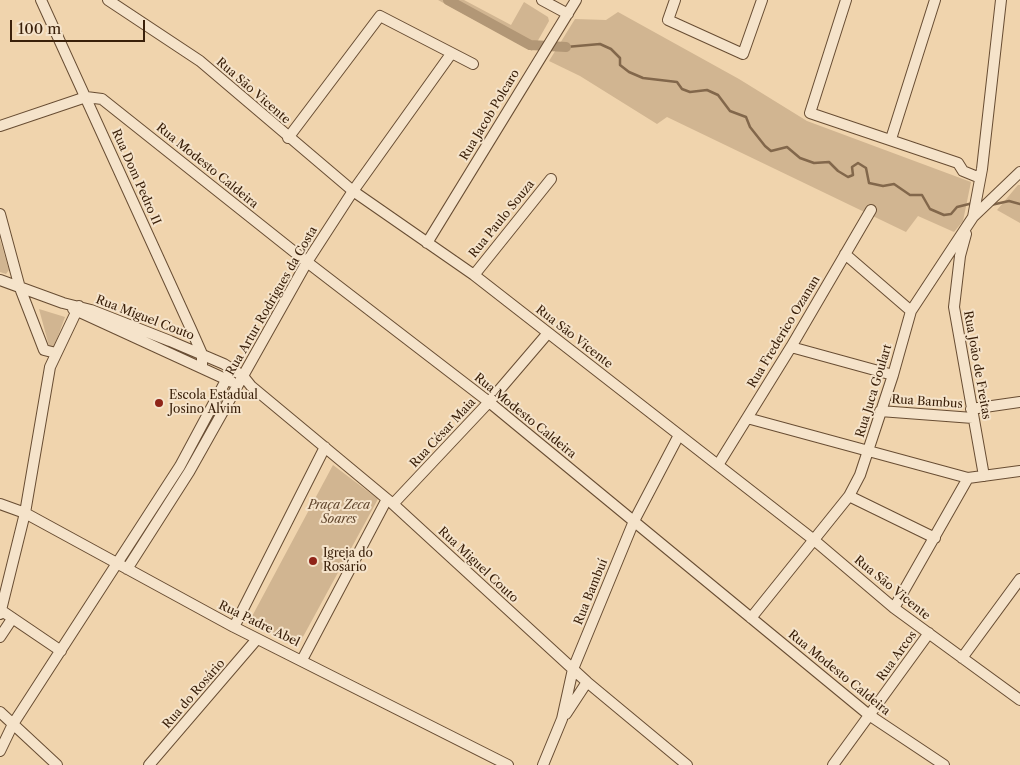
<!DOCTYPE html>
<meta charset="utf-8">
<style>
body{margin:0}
#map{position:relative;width:1020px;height:765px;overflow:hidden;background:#f0d4ad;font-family:"Libre Caslon Text",serif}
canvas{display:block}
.scale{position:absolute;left:10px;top:20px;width:135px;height:22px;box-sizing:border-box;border:2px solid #3a200a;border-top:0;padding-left:6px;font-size:15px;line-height:18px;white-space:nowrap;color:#3a200a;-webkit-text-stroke:4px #f5e3ca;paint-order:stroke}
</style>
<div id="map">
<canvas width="1020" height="765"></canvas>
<div class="scale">100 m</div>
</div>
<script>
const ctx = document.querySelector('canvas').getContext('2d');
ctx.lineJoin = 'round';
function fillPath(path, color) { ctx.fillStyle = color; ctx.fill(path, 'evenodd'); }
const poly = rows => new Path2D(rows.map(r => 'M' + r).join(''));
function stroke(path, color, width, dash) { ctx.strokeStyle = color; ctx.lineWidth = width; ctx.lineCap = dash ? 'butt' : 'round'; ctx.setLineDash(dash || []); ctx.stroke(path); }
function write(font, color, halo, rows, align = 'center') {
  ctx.font = font + ' "Libre Caslon Text",serif'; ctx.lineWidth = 4; ctx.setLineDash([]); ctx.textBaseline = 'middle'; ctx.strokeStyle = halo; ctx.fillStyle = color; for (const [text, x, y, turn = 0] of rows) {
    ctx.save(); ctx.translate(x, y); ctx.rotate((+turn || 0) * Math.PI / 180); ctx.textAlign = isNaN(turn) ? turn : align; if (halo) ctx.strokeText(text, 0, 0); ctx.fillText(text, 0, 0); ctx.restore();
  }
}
fillPath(poly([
 [438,0,464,0,511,25,524,2,548,17,549,21,532,51],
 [618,12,739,79,807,121,971,182,963,221,954,232,918,216,906,232,667,117,657,124,580,76,549,61,575,19,606,20],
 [1018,185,1020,185,1020,223,997,210],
 [0,239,9,270,6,274,0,272],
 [39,309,65,317,54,347,49,346],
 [333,465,378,499,298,646,249,622]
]), '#d1b591');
stroke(poly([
 [566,47,600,44,611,49,620,58,620,65,629,72,643,78,677,82,682,89,690,92,707,90,718,95,730,111,746,117,750,127,765,146,771,151,787,147,800,158,814,163,829,162,838,171,848,177,853,175,852,167,858,163,866,168,869,183,883,186,894,184,910,195,922,195,930,209,944,215,951,214,957,207,973,203],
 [991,205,1009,201,1020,204]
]), '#82674b', 2.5);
stroke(poly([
 [448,0,530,45,566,47]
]), '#b29776', 10);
const minor = poly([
 [41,0,191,329,202,354,202,367],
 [108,0,200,61,353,191,474,275,814,540,894,608,1020,700],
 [542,0,568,14],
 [675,0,668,20,743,54,762,0],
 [846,0,810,113,958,163,963,171,980,178],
 [0,126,86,97,102,99,307,262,489,402,869,715,944,765],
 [288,138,380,16,473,64],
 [891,139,935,0],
 [0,214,20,288,44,350,56,353],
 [973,217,982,169,1001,0],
 [966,234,960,256,954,307,984,476],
 [427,243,576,0],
 [845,254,911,311],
 [474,275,551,179],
 [0,280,63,303,91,310,170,341,224,364,243,376,251,386,393,504,587,682,687,765],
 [73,309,232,382],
 [791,347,893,375],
 [971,409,1020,402],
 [880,411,973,418],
 [747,418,968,478,1020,471],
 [718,465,791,347,871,210],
 [849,496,935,538],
 [0,504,25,513,234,627,508,765],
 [393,504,489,402,548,333],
 [127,569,189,472,307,262,353,191,451,54],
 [894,608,968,478],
 [2,611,61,651],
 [0,614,25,513,50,367,79,306],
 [751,618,849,496,860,475,893,375,911,311,973,217,1020,172],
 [234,627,325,447],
 [0,637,12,619],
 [962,658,1020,579],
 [302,660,387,499],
 [0,712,57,765],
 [566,714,587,682],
 [0,751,13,724,180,466,232,369],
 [149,765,257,639],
 [543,765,562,719,573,669,634,521,679,435],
 [833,765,929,633]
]);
stroke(minor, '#684d33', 12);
stroke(minor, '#f5e3ca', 10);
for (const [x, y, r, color] of [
 [159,403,5,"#8f2418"],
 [313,561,5,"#8f2418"]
]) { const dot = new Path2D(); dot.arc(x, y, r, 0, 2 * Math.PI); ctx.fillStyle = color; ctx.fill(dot); stroke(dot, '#f5e3ca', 2); }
write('12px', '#3a200a', '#f5e3ca', [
 ["Rua São Vicente",253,91,41],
 ["Rua Jacob Polcaro",490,115,-59],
 ["Rua Modesto Caldeira",207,166,39],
 ["Rua Dom Pedro II",136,177,66],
 ["Rua Paulo Souza",502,219,-51],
 ["Rua Artur Rodrigues da Costa",272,301,-60],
 ["Rua Miguel Couto",145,318,21],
 ["Rua Frederico Ozanan",784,332,-59],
 ["Rua São Vicente",574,337,38],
 ["Rua João de Freitas",977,365,80],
 ["Rua Juca Goulart",874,391,-73],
 ["Rua Bambus",927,402,4],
 ["Rua Modesto Caldeira",525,416,39],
 ["Rua César Maia",443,433,-47],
 ["Rua Miguel Couto",478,565,43],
 ["Rua São Vicente",892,588,39],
 ["Rua Bambuí",591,592,-68],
 ["Rua Padre Abel",259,624,26],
 ["Rua Arcos",897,656,-54],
 ["Rua Modesto Caldeira",839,673,39],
 ["Rua do Rosário",194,694,-49]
]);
write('12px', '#3a200a', '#f5e3ca', [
 ["Escola Estadual",169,396],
 ["Josino Alvim",169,410],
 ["Igreja do",323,554],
 ["Rosário",323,568]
], 'left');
write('italic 12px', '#60452c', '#f5e3ca', [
 ["Praça Zeca",339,506],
 ["Soares",339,520]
]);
</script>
